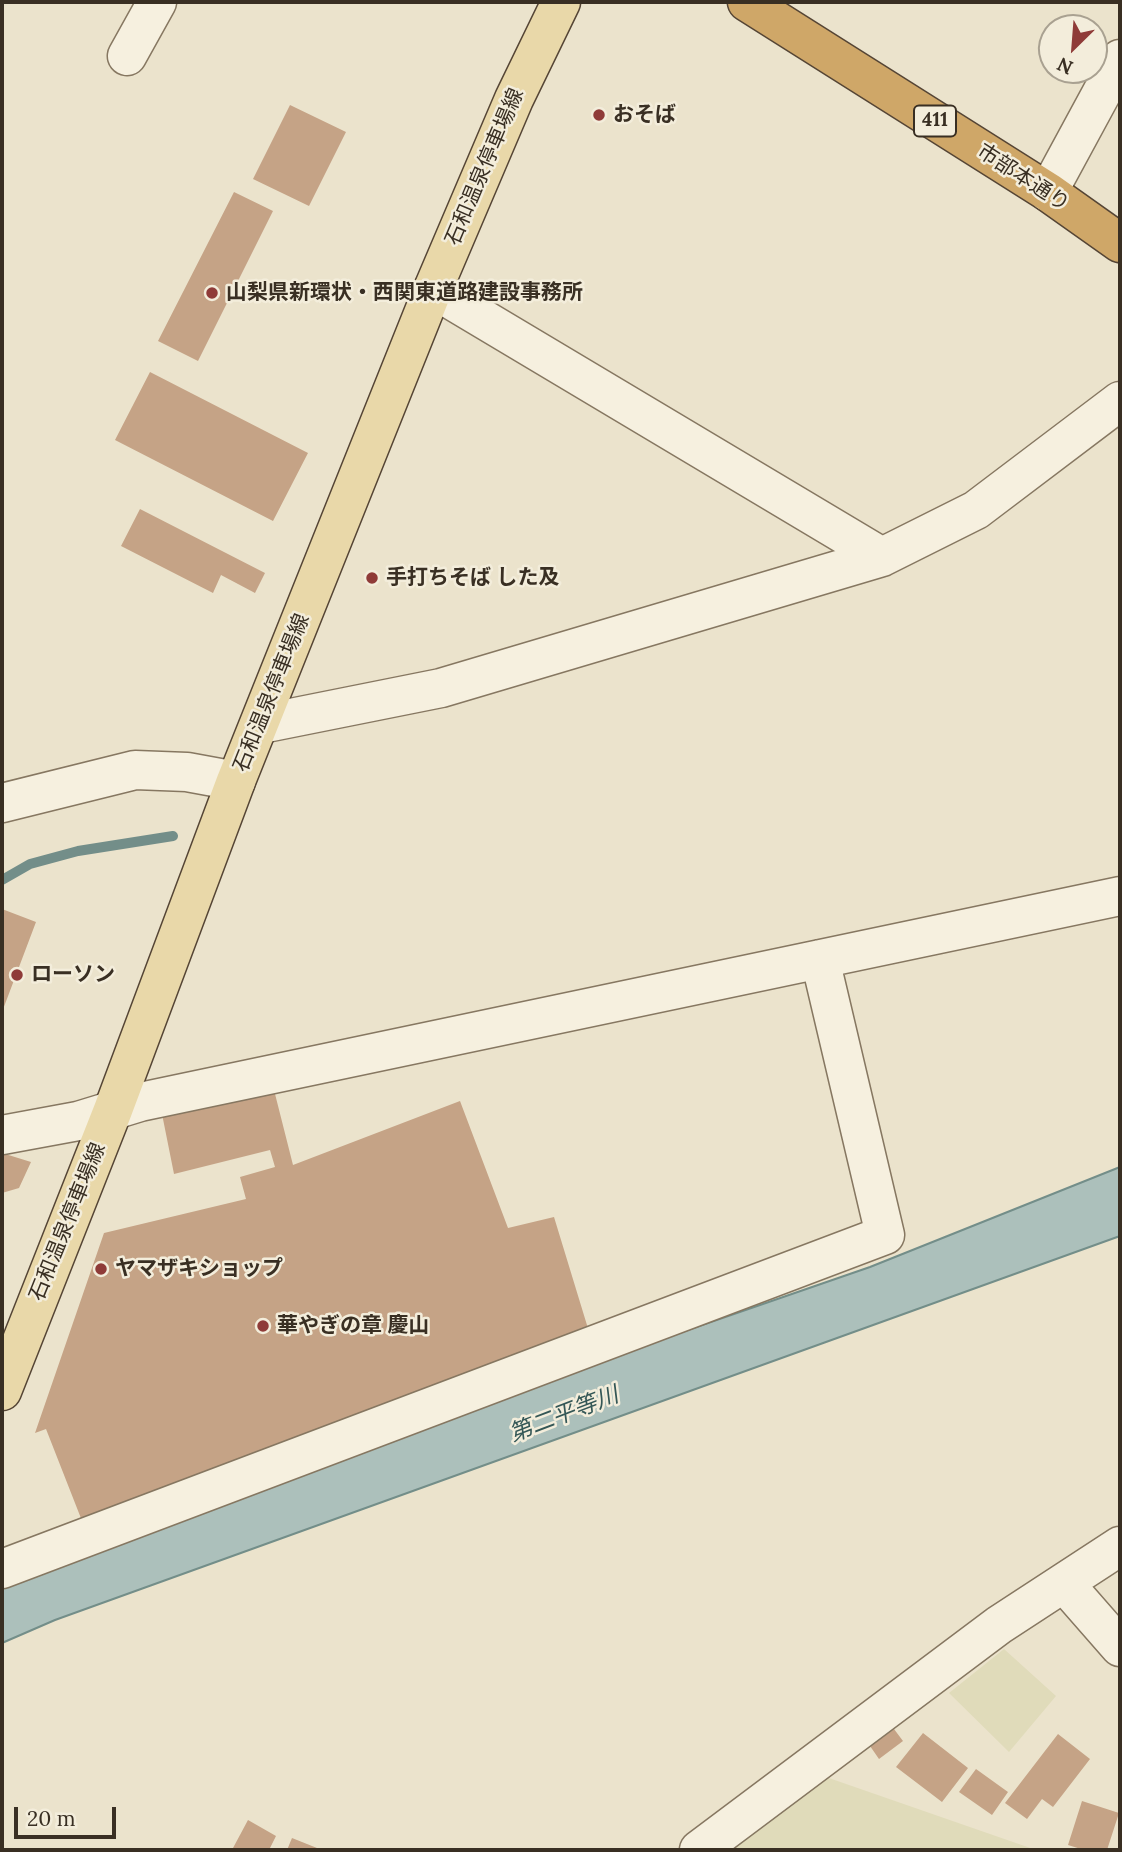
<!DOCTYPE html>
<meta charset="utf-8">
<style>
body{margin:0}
#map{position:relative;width:1122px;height:1852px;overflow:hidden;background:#ebe3cc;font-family:Lora,serif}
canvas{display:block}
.frame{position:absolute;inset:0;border:4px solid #392f23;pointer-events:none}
.north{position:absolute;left:1038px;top:14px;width:70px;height:70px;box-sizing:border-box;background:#f3eddb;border:2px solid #a9a191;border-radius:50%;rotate:205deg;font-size:19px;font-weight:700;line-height:28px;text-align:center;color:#392f23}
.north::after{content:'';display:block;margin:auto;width:24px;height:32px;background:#8f3b38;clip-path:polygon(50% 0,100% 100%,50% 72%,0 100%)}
.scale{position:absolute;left:14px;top:1807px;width:102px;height:32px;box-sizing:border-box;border:4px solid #392f23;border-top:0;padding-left:9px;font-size:21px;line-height:24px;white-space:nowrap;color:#392f23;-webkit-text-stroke:5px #f3eddb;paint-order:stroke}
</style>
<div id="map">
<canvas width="1122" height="1852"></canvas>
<div class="frame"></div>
<div class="north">N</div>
<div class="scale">20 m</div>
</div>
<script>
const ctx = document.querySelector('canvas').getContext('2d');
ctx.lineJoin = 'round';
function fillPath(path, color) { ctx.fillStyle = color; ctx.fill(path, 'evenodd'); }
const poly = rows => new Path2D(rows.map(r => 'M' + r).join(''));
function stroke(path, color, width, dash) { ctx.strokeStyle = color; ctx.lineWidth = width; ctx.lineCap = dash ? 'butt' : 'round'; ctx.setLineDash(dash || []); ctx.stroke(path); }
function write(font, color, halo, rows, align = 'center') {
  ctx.font = font + ' Lora,"Noto Sans JP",serif'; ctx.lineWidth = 5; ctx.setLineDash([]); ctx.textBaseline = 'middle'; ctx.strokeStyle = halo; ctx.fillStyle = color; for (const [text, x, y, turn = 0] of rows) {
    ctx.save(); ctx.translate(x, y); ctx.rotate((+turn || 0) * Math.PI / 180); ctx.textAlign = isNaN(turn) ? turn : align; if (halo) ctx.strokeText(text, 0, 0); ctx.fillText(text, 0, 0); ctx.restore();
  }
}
fillPath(poly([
 [1004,1649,1056,1696,1009,1752,949,1693],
 [826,1777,1036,1850,730,1850]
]), '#e0dbba');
const water = poly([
 [1120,1167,1120,1236,55,1620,2,1643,2,1587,650,1343,870,1267,1120,1167]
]);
fillPath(water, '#acc0bb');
stroke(water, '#738e89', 2);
stroke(poly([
 [2,880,30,864,78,851,173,836]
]), '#738e89', 10);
fillPath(poly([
 [290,105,346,132,309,206,253,179],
 [234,192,273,211,198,361,158,341],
 [150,372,308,453,273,521,115,440],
 [140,509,265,573,255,593,221,575,213,593,121,546],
 [2,909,36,922,2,1012],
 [273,1086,293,1165,460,1101,508,1228,554,1217,590,1335,84,1526,46,1429,35,1433,104,1233,246,1199,240,1177,275,1167,270,1150,174,1174,162,1114],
 [2,1153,31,1162,19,1188,2,1193],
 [894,1729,903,1741,879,1759,870,1746],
 [923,1733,968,1768,942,1802,896,1767],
 [1058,1734,1090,1759,1053,1807,1042,1799,1027,1819,1005,1803],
 [976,1769,1008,1792,992,1815,959,1792],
 [1082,1801,1119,1813,1107,1850,1084,1850,1068,1845],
 [248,1820,276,1836,269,1850,233,1848],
 [292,1838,322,1850,287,1850]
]), '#c5a386');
const minor = poly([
 [127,56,157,2],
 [1048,192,1120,59],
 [433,289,882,557],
 [261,724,441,688,882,557,976,510,1120,401],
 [2,803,135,770,187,772,236,781],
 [2,1135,78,1121,140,1102,1120,896],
 [2,1569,885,1235,820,959],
 [1064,1583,1120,1647],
 [699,1850,999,1625,1120,1546]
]);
const major = poly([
 [2,1391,113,1110,236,781,433,289,514,99,561,2]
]);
const highway = poly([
 [747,2,1048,192,1120,243]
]);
stroke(minor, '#867761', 41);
stroke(major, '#554535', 41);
stroke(highway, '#554535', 41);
stroke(minor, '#f6f0df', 38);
stroke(major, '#e9d8a9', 38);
stroke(highway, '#cfa768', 38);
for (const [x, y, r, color] of [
 [599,115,7,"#8f3b38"],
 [212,293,7,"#8f3b38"],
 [372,578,7,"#8f3b38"],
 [17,975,7,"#8f3b38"],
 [101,1269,7,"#8f3b38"],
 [263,1326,7,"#8f3b38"]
]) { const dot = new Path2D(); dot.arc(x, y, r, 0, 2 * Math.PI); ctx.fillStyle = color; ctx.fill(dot); stroke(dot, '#f3eddb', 2.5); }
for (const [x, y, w] of [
 [935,121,42]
]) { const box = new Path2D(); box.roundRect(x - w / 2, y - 15.5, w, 31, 5); ctx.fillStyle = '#f3eddb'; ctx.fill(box); stroke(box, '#392f23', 2); }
write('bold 19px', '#392f23', null, [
 ["411",935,121]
]);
write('bold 21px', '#392f23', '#f3eddb', [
 ["おそば",613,115],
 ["山梨県新環状・西関東道路建設事務所",226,293],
 ["手打ちそば した及",386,578],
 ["ローソン",31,975],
 ["ヤマザキショップ",115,1269],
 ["華やぎの章 慶山",277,1326]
], 'left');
write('21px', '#392f23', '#f3eddb', [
 ["石和温泉停車場線",485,167,-67],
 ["市部本通り",1023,178,33],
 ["石和温泉停車場線",272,693,-68],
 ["石和温泉停車場線",68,1222,-68]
]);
write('italic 23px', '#345756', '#f3eddb', [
 ["第二平等川",564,1415,-21]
]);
</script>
